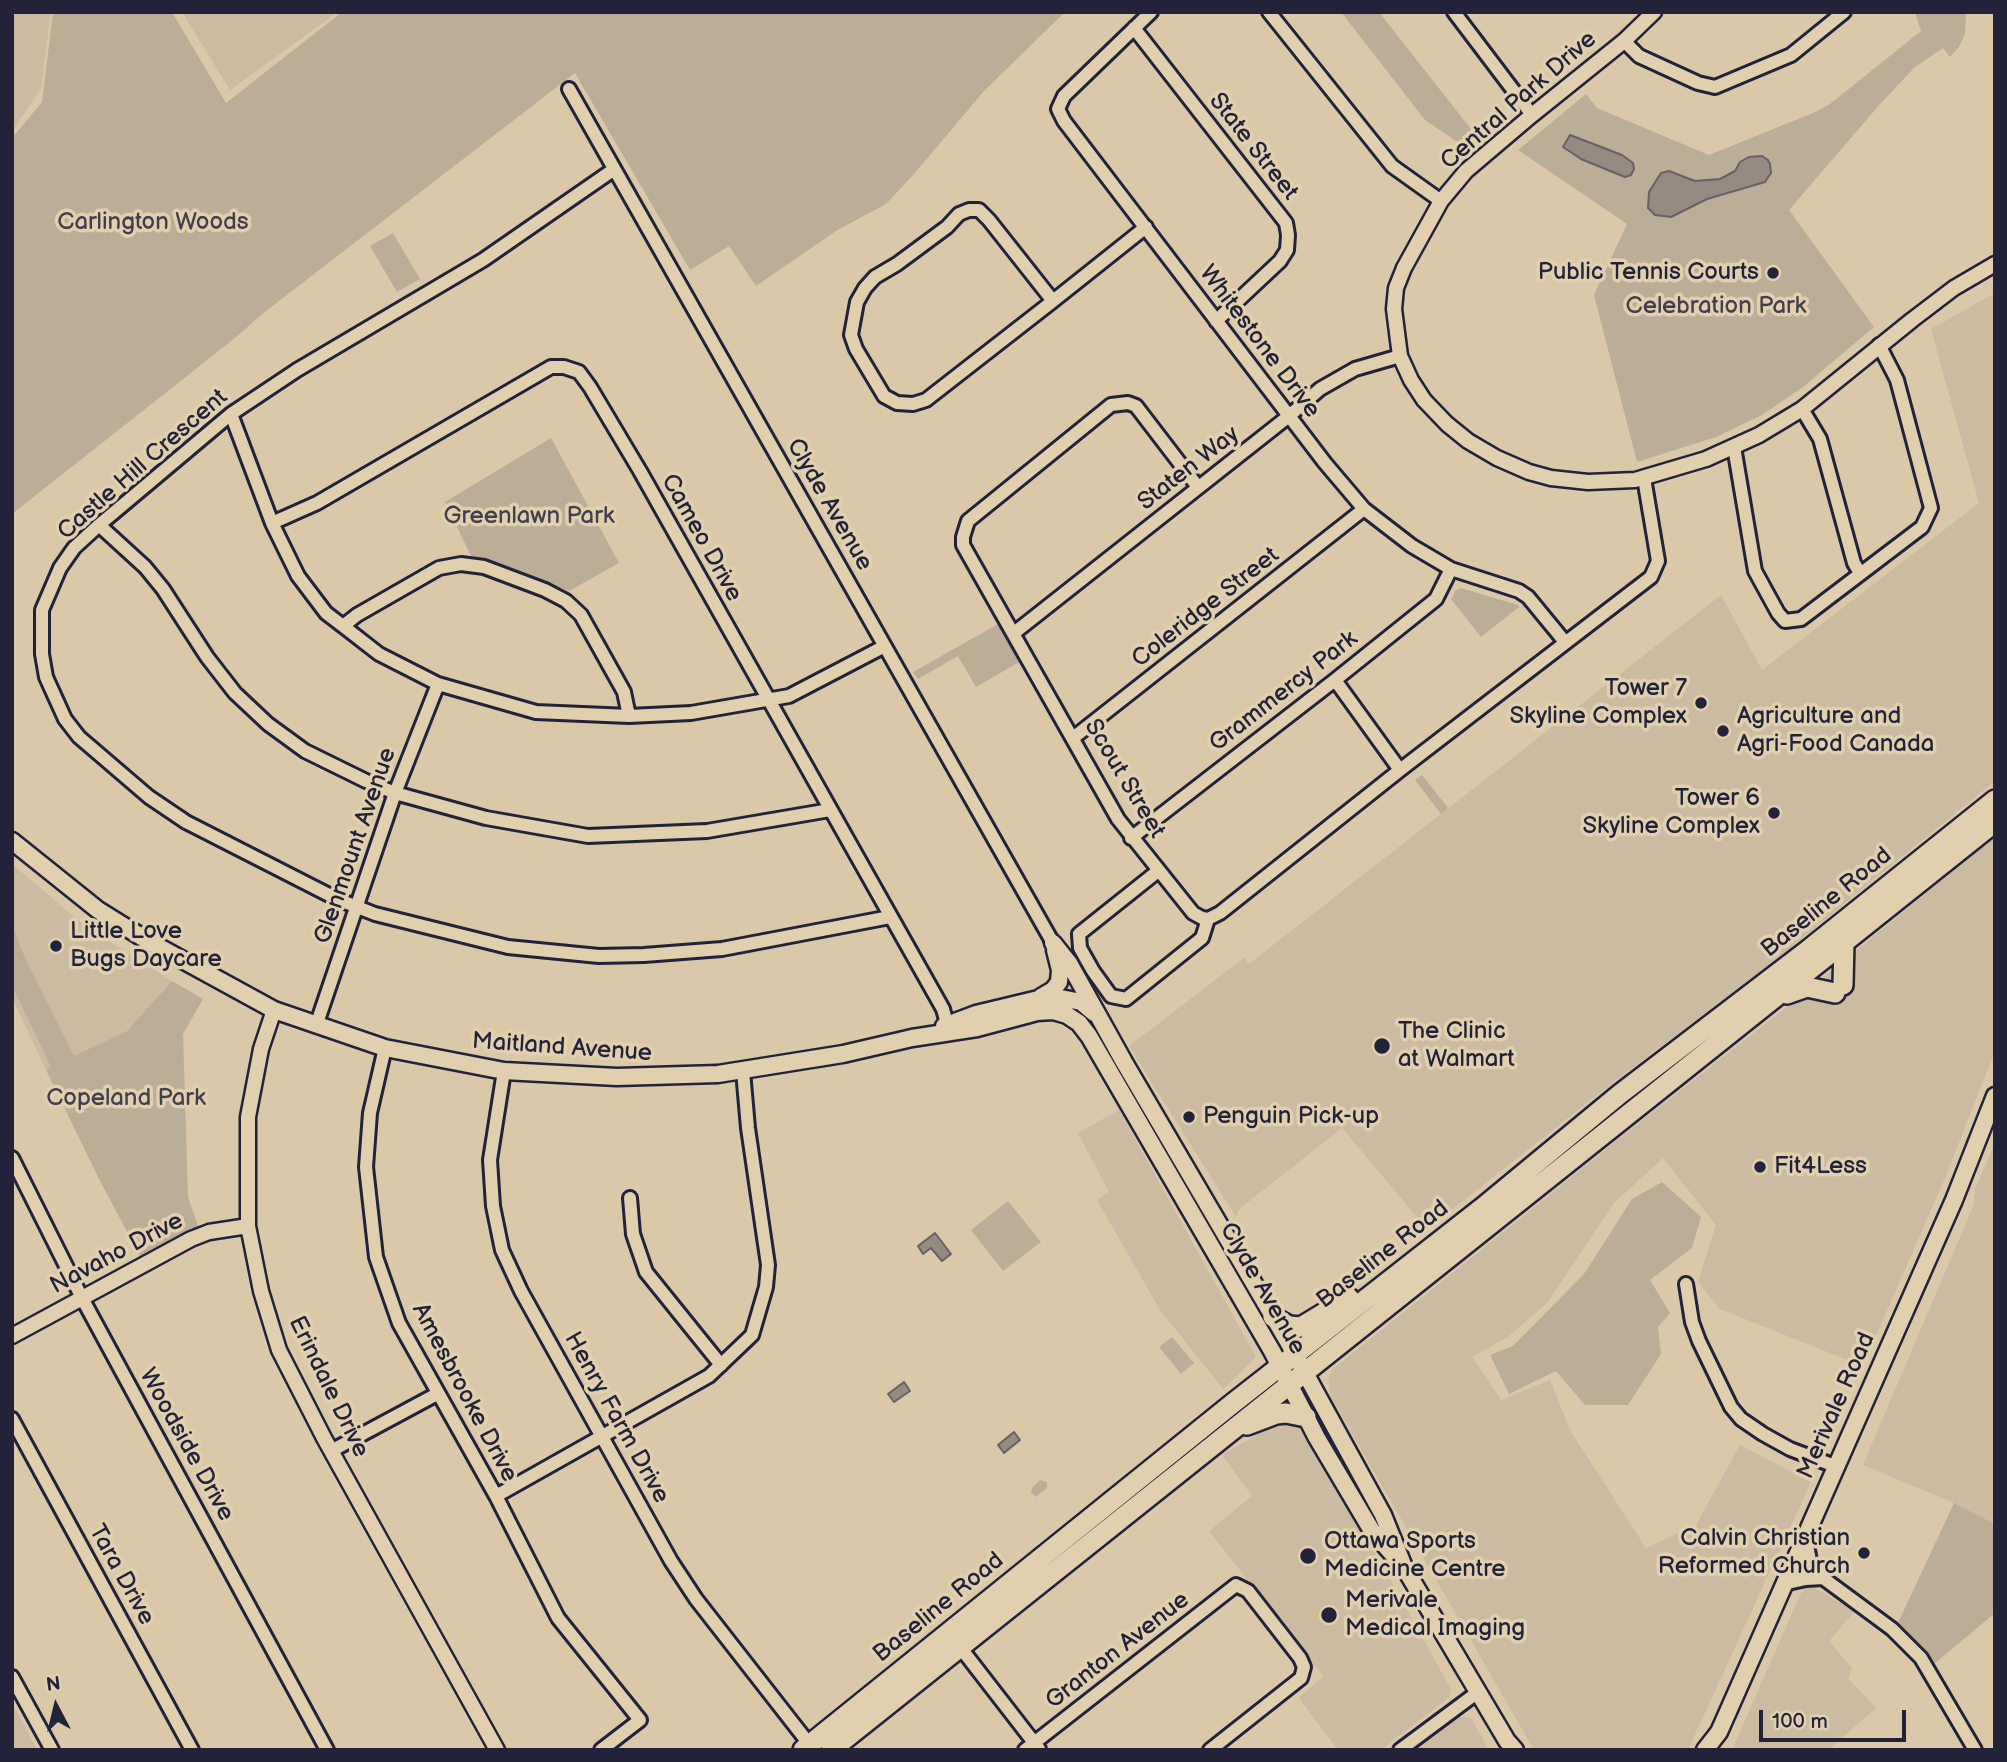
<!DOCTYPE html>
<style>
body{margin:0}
#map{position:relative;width:2007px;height:1762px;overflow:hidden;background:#dac8a8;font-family:"Balsamiq Sans",sans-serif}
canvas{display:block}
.frame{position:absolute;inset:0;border:14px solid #22223b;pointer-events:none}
.north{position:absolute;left:21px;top:1671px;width:70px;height:70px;-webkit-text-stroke:5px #e2cfad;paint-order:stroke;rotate:353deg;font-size:19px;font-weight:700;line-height:28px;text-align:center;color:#22223b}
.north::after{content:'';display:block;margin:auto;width:24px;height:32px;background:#22223b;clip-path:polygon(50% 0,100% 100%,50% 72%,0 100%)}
.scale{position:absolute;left:1759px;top:1710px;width:147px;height:32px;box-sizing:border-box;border:4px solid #22223b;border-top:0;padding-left:9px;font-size:21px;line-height:24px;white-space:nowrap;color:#22223b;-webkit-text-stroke:5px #e2cfad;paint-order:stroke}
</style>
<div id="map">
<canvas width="2007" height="1762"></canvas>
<div class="frame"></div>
<div class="north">N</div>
<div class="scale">100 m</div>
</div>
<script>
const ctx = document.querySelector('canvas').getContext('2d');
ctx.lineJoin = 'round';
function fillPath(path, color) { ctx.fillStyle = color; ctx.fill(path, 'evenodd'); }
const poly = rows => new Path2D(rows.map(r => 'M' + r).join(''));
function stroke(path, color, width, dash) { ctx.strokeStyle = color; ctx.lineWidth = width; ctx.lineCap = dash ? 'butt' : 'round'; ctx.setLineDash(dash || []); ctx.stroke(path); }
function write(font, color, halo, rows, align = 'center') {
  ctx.font = font + ' "Balsamiq Sans",sans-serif'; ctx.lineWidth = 7; ctx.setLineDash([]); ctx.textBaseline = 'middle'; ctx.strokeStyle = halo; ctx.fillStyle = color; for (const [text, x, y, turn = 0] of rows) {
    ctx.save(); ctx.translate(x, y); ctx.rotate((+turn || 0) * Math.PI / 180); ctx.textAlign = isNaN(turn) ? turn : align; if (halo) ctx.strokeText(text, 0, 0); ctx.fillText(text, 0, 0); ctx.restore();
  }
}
fillPath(poly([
 [12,12,51,12,41,89,12,131],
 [182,12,338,12,230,90],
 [1995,293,1995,781,1770,964,1607,1087,1433,1225,1427,1229,1342,1128,1238,1210,1236,1217,1129,1046,1244,958,1249,964,1721,595,1762,670,1979,503,1931,329],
 [1995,837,1995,1051,1945,1178,1871,1347,1860,1365,1720,1309,1698,1282,1716,1225,1663,1158,1614,1203,1547,1303,1508,1337,1472,1357,1501,1400,1550,1380,1571,1432,1646,1548,1696,1525,1740,1445,1811,1482,1688,1750,1534,1750,1331,1397,1328,1379,1333,1369,1640,1122,1802,995],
 [12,864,85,926,172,981,127,1031,46,1070,12,998],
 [1119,1110,1256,1357,1223,1389,1160,1310,1097,1200,1109,1192,1078,1133],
 [1995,1143,1995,1524,1954,1503,1863,1465,1974,1204,1975,1189],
 [1288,1422,1299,1427,1378,1558,1451,1689,1449,1697,1381,1750,1338,1750,1299,1698,1323,1676,1209,1531,1252,1496,1222,1455,1277,1423],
 [1809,1585,1855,1611,1829,1641,1852,1668,1848,1678,1876,1708,1828,1750,1732,1750,1801,1593],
 [12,1704,26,1728,37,1750,12,1750],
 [1457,1717,1471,1718,1489,1750,1409,1750]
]), '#ccbba0');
fillPath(poly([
 [53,12,172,12,226,103,342,12,1065,12,984,91,914,174,886,204,836,231,756,286,729,246,690,270,575,73,266,311,230,342,12,514,12,138,42,102],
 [1341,12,1379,12,1478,138,1468,149,1425,120],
 [1915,12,1966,12,1965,34,1959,47,1950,57,1943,48,1915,67,1881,103,1789,210,1874,327,1803,387,1762,415,1716,437,1637,462,1594,295,1627,224,1518,150,1586,94,1597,108,1709,155,1813,113,1830,104,1921,31],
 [393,233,420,279,397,292,370,246],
 [551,438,619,563,569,591,471,556,445,502],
 [1461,588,1518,605,1519,607,1481,637,1451,599,1456,590],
 [1000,623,1021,661,976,687,958,656,918,679,913,672],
 [1422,775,1448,808,1441,814,1415,780],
 [12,926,25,958,74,1056,127,1031,172,981,203,999,183,1034,188,1197,199,1229,190,1231,141,1258,99,1179,46,1070,51,1067,12,985],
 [1662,1182,1701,1217,1692,1248,1650,1280,1670,1313,1658,1327,1661,1354,1628,1405,1585,1405,1556,1371,1509,1394,1490,1355,1513,1346,1584,1274,1632,1199],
 [1008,1201,1041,1242,1003,1271,971,1230],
 [1172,1337,1194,1363,1181,1374,1159,1347],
 [1040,1480,1047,1482,1047,1488,1036,1497,1031,1492,1032,1488],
 [1954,1503,1995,1524,1995,1613,1934,1664,1897,1625]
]), '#bcad96');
const water = poly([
 [1570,135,1622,155,1633,163,1634,169,1631,175,1625,177,1581,159,1563,147,1570,135],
 [1762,156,1768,160,1770,164,1771,173,1765,182,1707,199,1671,217,1655,215,1648,208,1649,192,1661,173,1669,171,1695,181,1720,179,1735,171,1740,162,1749,157,1762,156],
 [935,1233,951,1254,942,1261,931,1248,923,1254,918,1246,935,1233],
 [904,1382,910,1391,894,1402,888,1394,904,1382],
 [1014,1432,1020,1440,1004,1453,998,1445,1014,1432]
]);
fillPath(water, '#968a81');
stroke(water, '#686065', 2);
const minor = poly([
 [1151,12,1064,96,1058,109,1064,121,1325,463,1364,509,1412,546,1451,569,1519,591,1528,597,1565,642],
 [1269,12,1392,166,1441,201],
 [1454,12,1532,115],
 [1134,28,1286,223,1288,235,1287,250,1280,261,1216,321],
 [1624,41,1639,56,1698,83,1715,87,1791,55,1844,12],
 [569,89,1053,943],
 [613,170,483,260,297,370,231,414,99,525,74,548,60,568,42,610,42,654,46,677,65,719,79,737,149,797,186,822,337,899,375,914,508,947,599,956,644,955,722,949,890,917],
 [1053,301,989,220,979,210,969,210,959,214,947,227,897,264,875,277,865,288,857,302,851,335,856,349,884,396,897,403,913,404,926,400,1053,301,1146,227],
 [1802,409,1820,439,1854,563,1860,573],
 [231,414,272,523,298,576,326,613,343,626,379,654,438,684,536,712,629,716,691,713,789,696,883,647],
 [1734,447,1755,571,1778,613,1785,621,1801,619,1922,527,1931,508,1897,380,1879,345],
 [1198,487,1136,406,1128,403,1111,405,968,521,963,537,963,545,1118,819,1193,913,1202,918,1208,919,1220,913,1400,770,1651,577,1658,561,1644,478],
 [272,523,317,503,551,367,564,367,579,372,590,387,640,471,943,1009,949,1031],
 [99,525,145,567,163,589,207,657,235,693,268,724,305,751,366,781,395,793,486,818,588,836,707,831,830,810],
 [343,626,357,615,439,568,461,564,484,567,545,590,566,601,581,615,624,692,629,716],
 [1014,633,1289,416,1320,389,1355,369,1400,356],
 [1335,680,1400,770],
 [1073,738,1364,509],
 [1131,838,1335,680,1436,599,1451,569],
 [1158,871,1079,934,1080,948,1093,971,1111,996,1126,999,1202,938,1208,919],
 [317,1023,395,793,438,684],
 [385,1048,370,1113,366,1167,376,1257,399,1323,496,1496,558,1618,640,1720,601,1750],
 [504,1071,490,1160,493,1206,502,1250,521,1291,671,1561,696,1599,810,1745],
 [12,1158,82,1298,327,1750],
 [630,1198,633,1234,646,1272,721,1365],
 [1686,1284,1692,1322,1699,1341,1731,1407,1741,1419,1763,1434,1790,1449,1835,1466],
 [12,1419,192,1750],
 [331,1451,437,1394],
 [496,1496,709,1376,752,1335,766,1287,768,1265,748,1128,743,1071],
 [1805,1536,1811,1565,1823,1578,1892,1629,1921,1658,1975,1750],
 [1783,1584,1806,1579,1823,1578],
 [960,1647,1039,1749],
 [12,1677,52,1750],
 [1025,1750,1236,1585,1248,1591,1300,1658,1304,1667,1301,1678,1210,1750],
 [1400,1750,1478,1692]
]);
const tertiary = poly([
 [1654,12,1624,41,1532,115,1466,171,1441,201,1404,268,1396,288,1394,309,1400,356,1411,380,1424,400,1447,424,1468,441,1497,458,1529,472,1551,478,1588,482,1635,480,1706,459,1759,435,1802,409,1912,320,1954,288,1995,264],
 [274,1010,261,1049,248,1117,248,1226,261,1291,279,1350,324,1438,497,1750],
 [12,1336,191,1239,209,1232,248,1226]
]);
const secondary = poly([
 [12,841,98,910,148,941,274,1010,385,1048,504,1071,617,1077,718,1074,843,1054,912,1038,977,1028,1037,1012,1053,1011,1067,1015,1079,1023,1089,1036,1272,1351,1317,1438,1372,1531,1404,1567],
 [1053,943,1069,963,1124,1062,1287,1340,1383,1515,1404,1567,1507,1741,1515,1750],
 [1041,997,1053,990,1059,982,1060,970,1055,950],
 [944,1026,976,1014,1051,996,1081,1002,1094,1013],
 [1705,1750,1719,1732,1954,1200,1995,1096]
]);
const primary = poly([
 [1843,985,1844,942],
 [1787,994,1807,987,1835,993],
 [1273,1317,1289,1326,1301,1327,1349,1298],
 [1247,1425,1276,1414,1286,1413,1306,1417],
 [803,1750,1232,1404,1482,1208,1620,1094,1808,950,1995,800],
 [831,1750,1995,822]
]);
stroke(minor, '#22223b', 18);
stroke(tertiary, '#22223b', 19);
stroke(secondary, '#22223b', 21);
stroke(primary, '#22223b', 24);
stroke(minor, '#e2cfad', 12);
stroke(tertiary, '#e2cfad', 14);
stroke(secondary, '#e2cfad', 16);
stroke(primary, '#e2cfad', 19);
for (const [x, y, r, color] of [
 [1773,273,7,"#22223b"],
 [1701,703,7,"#22223b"],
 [1723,731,7,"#22223b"],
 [1774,813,7,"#22223b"],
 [56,946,7,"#22223b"],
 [1382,1046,9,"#22223b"],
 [1189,1117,7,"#22223b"],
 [1760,1167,7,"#22223b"],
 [1864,1553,7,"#22223b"],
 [1308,1556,9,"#22223b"],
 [1329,1615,9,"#22223b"]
]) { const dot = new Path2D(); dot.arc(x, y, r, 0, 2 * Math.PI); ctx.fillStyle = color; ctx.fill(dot); stroke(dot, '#e2cfad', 2.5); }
write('24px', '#22223b', '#e2cfad', [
 ["Central Park Drive",1519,101,-41],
 ["State Street",1253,147,52],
 ["Whitestone Drive",1259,342,53],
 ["Castle Hill Crescent",143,465,-41],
 ["Staten Way",1189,469,-38],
 ["Clyde Avenue",829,505,60],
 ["Cameo Drive",701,538,61],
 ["Coleridge Street",1206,608,-38],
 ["Grammercy Park",1284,692,-38],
 ["Scout Street",1124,779,59],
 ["Glenmount Avenue",356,846,-71],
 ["Baseline Road",1827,903,-39],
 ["Maitland Avenue",562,1048,4],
 ["Navaho Drive",117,1254,-28],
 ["Baseline Road",1383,1255,-38],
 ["Clyde Avenue",1262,1289,60],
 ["Erindale Drive",328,1387,64],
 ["Amesbrooke Drive",464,1393,62],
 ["Merivale Road",1837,1406,-66],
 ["Henry Farm Drive",616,1418,61],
 ["Woodside Drive",186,1445,61],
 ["Tara Drive",121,1575,61],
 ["Baseline Road",939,1608,-39],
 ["Granton Avenue",1118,1651,-38]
]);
write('24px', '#413e4d', '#e2cfad', [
 ["Carlington Woods",153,223],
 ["Celebration Park",1716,307],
 ["Greenlawn Park",529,517],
 ["Copeland Park",126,1099]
]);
write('24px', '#22223b', '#e2cfad', [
 ["Public Tennis Courts",1759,273,"right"],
 ["Tower 7",1687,689,"right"],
 ["Skyline Complex",1687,717,"right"],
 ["Agriculture and",1737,717],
 ["Agri-Food Canada",1737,745],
 ["Tower 6",1760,799,"right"],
 ["Skyline Complex",1760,827,"right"],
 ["Little Love",70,932],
 ["Bugs Daycare",70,960],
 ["The Clinic",1398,1032],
 ["at Walmart",1398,1060],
 ["Penguin Pick-up",1203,1117],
 ["Fit4Less",1774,1167],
 ["Calvin Christian",1850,1539,"right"],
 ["Reformed Church",1850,1567,"right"],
 ["Ottawa Sports",1324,1542],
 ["Medicine Centre",1324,1570],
 ["Merivale",1345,1601],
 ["Medical Imaging",1345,1629]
], 'left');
</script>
